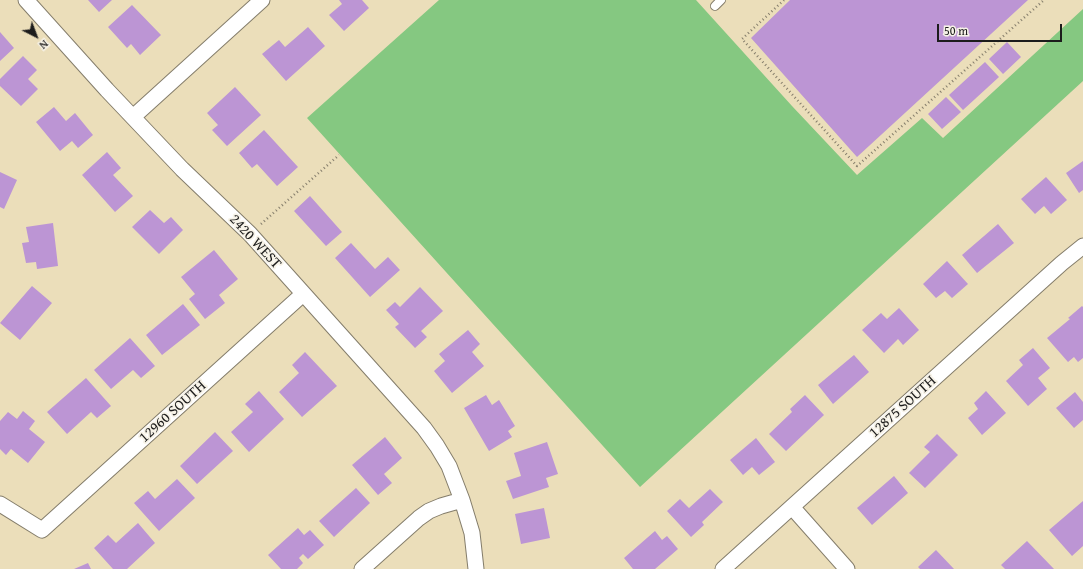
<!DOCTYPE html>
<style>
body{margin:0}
#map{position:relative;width:1083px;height:569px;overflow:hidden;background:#ebdeba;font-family:"Gentium Book Plus",serif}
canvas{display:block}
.north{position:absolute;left:16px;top:16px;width:40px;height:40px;-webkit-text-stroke:3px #f7f3e8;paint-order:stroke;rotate:138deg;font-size:11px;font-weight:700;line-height:16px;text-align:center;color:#1c1c1c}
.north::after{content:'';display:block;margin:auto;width:14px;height:18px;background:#1c1c1c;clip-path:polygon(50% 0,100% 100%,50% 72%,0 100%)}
.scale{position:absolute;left:937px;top:24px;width:125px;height:18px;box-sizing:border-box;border:2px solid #1c1c1c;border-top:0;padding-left:5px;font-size:12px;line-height:14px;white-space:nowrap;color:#1c1c1c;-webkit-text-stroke:3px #f7f3e8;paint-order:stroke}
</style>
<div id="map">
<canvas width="1083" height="569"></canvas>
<div class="north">N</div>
<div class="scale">50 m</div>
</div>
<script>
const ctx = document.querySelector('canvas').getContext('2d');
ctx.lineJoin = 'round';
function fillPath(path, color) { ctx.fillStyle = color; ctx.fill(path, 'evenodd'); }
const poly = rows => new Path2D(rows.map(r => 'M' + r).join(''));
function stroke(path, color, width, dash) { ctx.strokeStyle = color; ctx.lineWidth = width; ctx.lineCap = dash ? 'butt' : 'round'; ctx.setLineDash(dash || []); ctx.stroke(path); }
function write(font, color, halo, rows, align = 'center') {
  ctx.font = font + ' "Gentium Book Plus",serif'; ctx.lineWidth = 3.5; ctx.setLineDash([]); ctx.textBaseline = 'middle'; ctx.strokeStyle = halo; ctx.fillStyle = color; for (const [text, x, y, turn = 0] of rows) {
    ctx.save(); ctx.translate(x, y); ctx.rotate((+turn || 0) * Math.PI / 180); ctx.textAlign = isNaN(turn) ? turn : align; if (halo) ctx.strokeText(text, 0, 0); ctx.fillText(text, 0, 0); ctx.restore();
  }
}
fillPath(poly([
 [439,0,696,0,792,106,857,175,922,118,943,138,1083,9,1083,81,640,487,307,118]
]), '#85c881');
fillPath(poly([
 [88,0,112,0,99,12],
 [339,0,362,0,369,8,344,31,329,15,342,4],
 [790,0,1028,0,857,157,751,38],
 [132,5,161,35,140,55,131,44,127,48,108,27],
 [308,27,325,46,286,81,262,54,279,40,285,47],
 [0,32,14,48,0,61],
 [1007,42,1021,57,1003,74,989,59],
 [23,56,37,70,28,79,38,89,21,106,0,86,0,79],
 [985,62,999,77,963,110,949,95],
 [235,87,261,115,227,146,212,130,218,125,207,113],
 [946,97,961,112,942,129,928,114],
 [54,107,66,121,75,113,93,135,78,148,72,141,60,151,36,122],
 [264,130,298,167,277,186,257,164,252,168,239,153],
 [107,152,121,168,113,175,133,196,115,212,82,175],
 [1083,161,1083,190,1079,193,1066,173],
 [0,172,17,180,4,209,0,207],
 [1046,177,1067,200,1051,214,1044,206,1035,214,1021,199],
 [310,196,342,232,326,246,294,211],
 [150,210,164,223,171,217,183,230,159,254,132,227],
 [53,223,58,266,37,269,36,262,26,263,22,243,29,242,26,227],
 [998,224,1014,243,977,273,962,255],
 [351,243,375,269,388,257,400,270,370,297,335,258],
 [214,250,238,279,219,295,225,303,205,319,189,299,195,294,181,277],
 [947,261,968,284,952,298,945,291,936,298,923,284],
 [32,286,52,303,20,340,0,323],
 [420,287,443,311,421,331,427,337,415,348,395,327,399,324,386,310,395,302,400,307],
 [183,304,200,325,162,355,146,335],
 [1082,306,1083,307,1083,358,1078,362,1074,357,1068,362,1047,338,1070,319,1068,318],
 [899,308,919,330,903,345,898,339,884,353,862,330,881,313,887,319],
 [468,330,480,344,472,352,484,366,452,393,434,371,445,361,439,354],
 [130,338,155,366,141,378,133,370,111,389,94,370],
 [1033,348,1050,368,1038,378,1047,389,1028,406,1006,381,1023,365,1019,360],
 [305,352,337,386,302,417,279,392,299,373,292,365],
 [854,355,869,372,833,404,818,385],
 [86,378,111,406,97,418,91,412,67,434,47,412],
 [259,391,284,419,249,452,231,432,253,412,245,404],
 [986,391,1006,413,982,435,968,418,978,409,974,403],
 [1075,392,1083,402,1083,420,1074,428,1056,408],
 [486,395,492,405,499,400,515,426,508,431,512,437,489,451,464,408],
 [805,395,824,415,786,451,769,434,792,412,790,409],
 [23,411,35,421,29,429,45,442,28,463,11,449,6,455,0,449,0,421,8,412,17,419],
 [215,432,233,451,197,484,180,466],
 [937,434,958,455,925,488,909,473,930,452,924,447],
 [385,437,402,458,384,474,392,483,378,495,352,465],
 [756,438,775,462,759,475,752,467,743,475,730,460],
 [547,442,558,474,546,478,549,487,513,499,506,481,521,476,514,453],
 [894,476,908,493,872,525,857,508],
 [177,479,195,498,159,531,134,503,148,491,155,499],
 [356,488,370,503,334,537,319,521],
 [710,489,723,502,702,522,704,525,691,537,667,511,680,499,689,508],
 [1083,501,1083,546,1072,556,1049,530],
 [544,508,550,538,521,544,515,514],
 [138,523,155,543,127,569,113,569,94,548,108,535,116,543],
 [298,528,304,535,310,530,324,545,308,559,303,554,299,558,303,563,297,569,281,569,268,555],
 [655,531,662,540,667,536,678,549,655,569,633,569,624,558],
 [1027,541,1054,569,1005,569,1001,565],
 [936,550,954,569,920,569,918,567],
 [88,563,91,569,74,569]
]), '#bc95d4');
const service = poly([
 [715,6,721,0]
]);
const minor = poly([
 [26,0,107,90,182,169,250,234,424,428,437,446,449,466,462,500,472,533,476,569],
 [133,117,262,0],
 [0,504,42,530,303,294],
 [792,507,847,569],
 [362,569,419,518,429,511,441,506,462,500],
 [723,569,1062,263,1083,246]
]);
stroke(service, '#847d6b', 10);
stroke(minor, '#847d6b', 17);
stroke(poly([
 [784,0,742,39,857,166,1044,0],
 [261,224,339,155]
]), '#847d6b', 2.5, [1, 3]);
stroke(service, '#fff', 8);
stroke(minor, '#fff', 15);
write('15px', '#1c1c1c', '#f7f3e8', [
 ["2420 WEST",255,242,47],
 ["12875 SOUTH",903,407,-42],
 ["12960 SOUTH",173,412,-42]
]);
</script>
